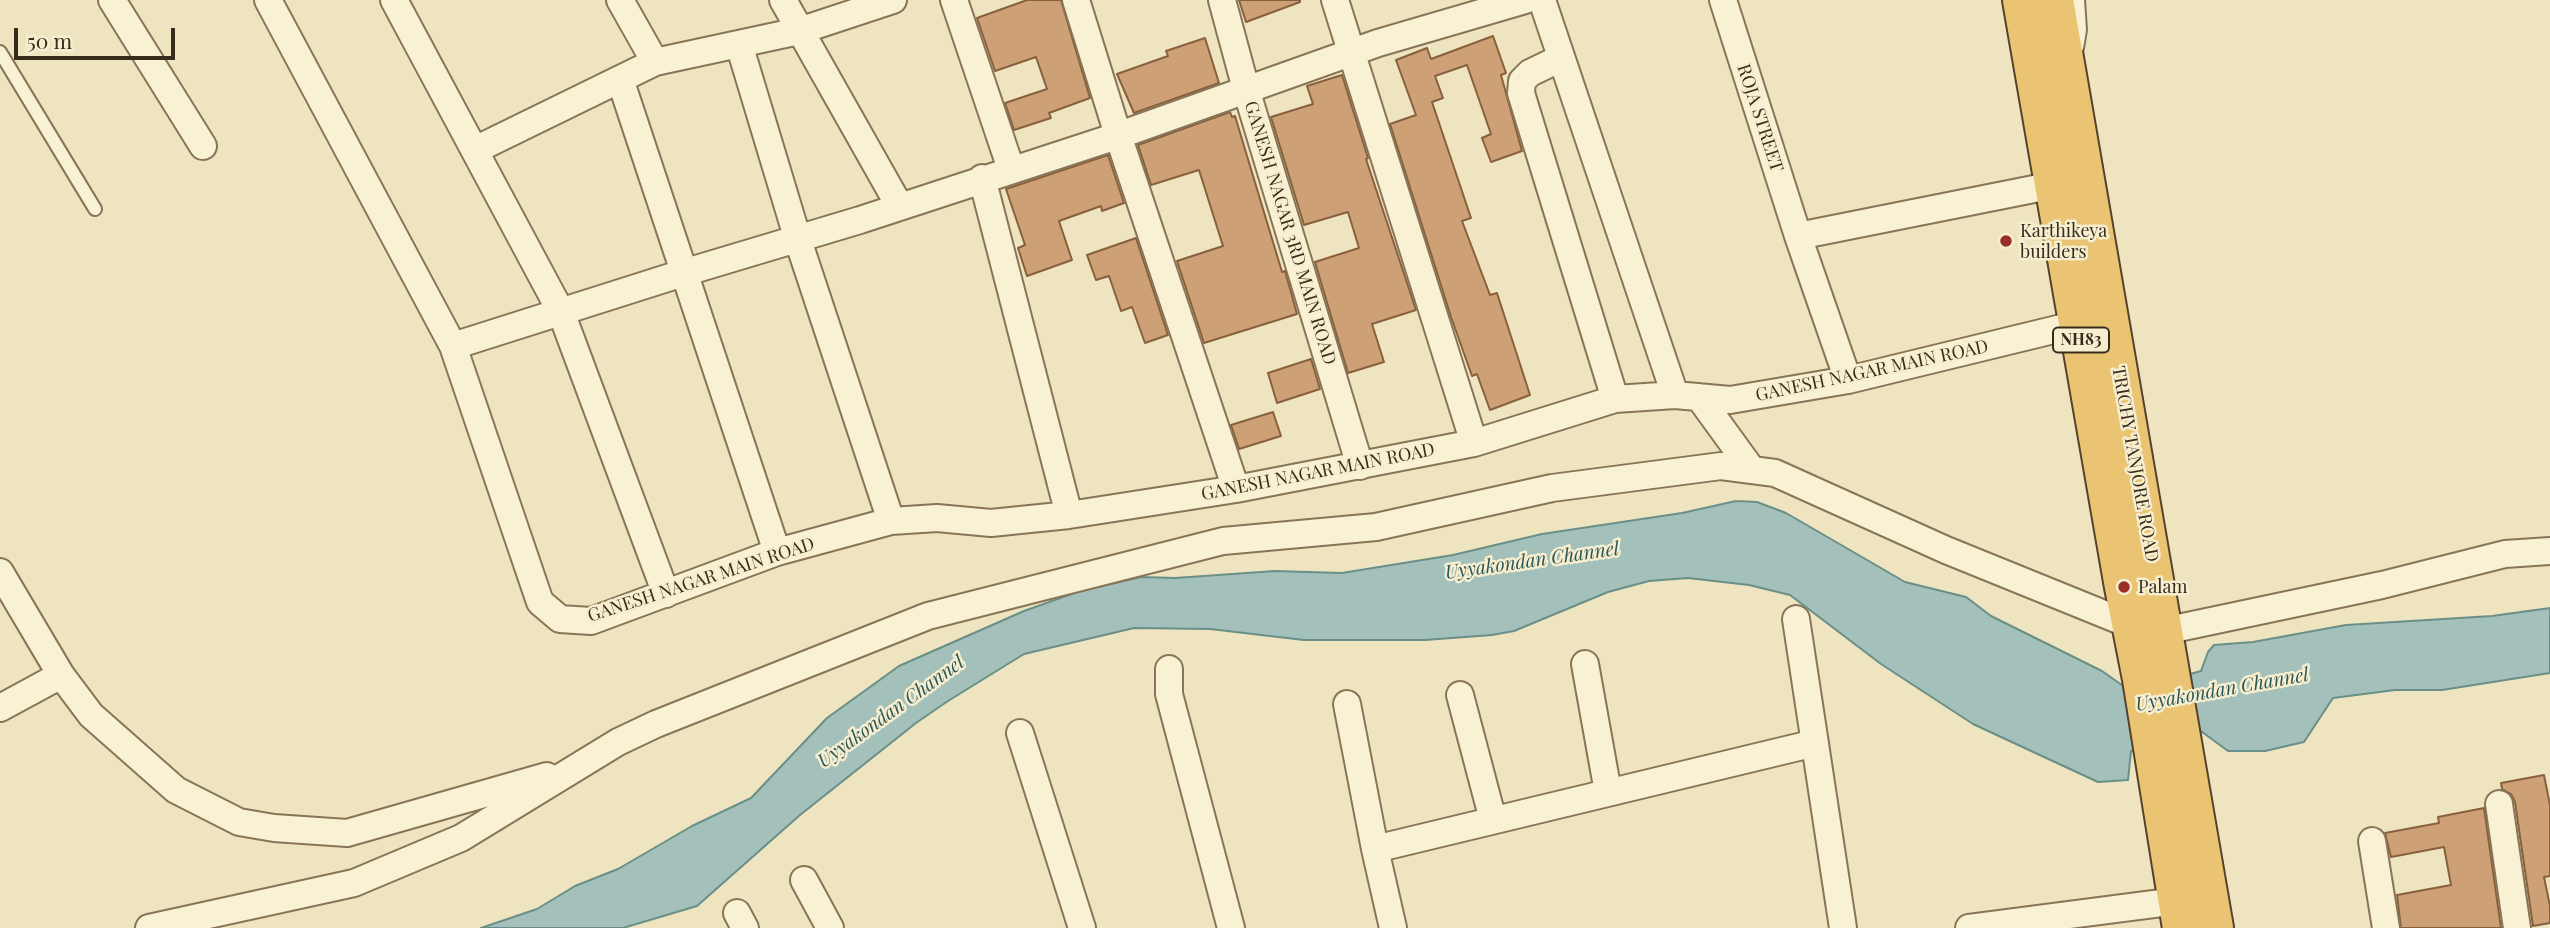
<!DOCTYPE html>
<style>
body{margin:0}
#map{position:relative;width:2550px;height:928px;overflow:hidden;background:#efe4c0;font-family:"Playfair Display",serif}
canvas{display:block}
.scale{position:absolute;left:14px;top:28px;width:161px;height:32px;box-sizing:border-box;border:4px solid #372b1c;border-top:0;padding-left:9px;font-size:21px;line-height:24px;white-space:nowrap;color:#372b1c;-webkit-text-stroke:5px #f6eecf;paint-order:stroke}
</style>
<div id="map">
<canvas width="2550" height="928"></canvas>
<div class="scale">50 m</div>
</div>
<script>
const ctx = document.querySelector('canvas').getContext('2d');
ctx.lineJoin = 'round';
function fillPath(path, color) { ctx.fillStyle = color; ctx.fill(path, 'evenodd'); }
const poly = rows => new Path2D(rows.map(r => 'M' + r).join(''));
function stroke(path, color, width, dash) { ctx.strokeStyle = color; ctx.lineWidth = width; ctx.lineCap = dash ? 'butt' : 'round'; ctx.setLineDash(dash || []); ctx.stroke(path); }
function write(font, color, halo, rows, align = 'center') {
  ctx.font = font + ' "Playfair Display",serif'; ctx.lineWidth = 5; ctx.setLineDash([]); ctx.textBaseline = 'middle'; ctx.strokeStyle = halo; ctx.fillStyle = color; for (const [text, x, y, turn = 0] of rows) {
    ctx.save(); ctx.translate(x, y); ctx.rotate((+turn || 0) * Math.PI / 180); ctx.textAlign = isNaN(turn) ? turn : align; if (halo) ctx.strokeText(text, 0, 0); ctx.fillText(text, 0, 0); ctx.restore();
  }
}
const water = poly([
 [1736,501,1757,502,1786,513,1905,582,1966,597,1991,616,2102,671,2126,688,2136,689,2201,671,2208,652,2214,645,2253,642,2346,625,2492,616,2550,608,2550,673,2442,690,2395,690,2333,698,2304,742,2265,751,2228,751,2198,729,2131,751,2128,780,2098,782,1973,724,1881,664,1790,595,1749,585,1688,578,1649,581,1608,592,1514,631,1492,635,1425,640,1304,640,1210,629,1134,628,1024,654,948,701,916,723,800,815,697,906,623,928,481,928,537,909,575,886,618,869,692,826,751,798,827,718,899,666,1024,611,1080,591,1141,577,1175,578,1275,571,1342,573,1453,555,1542,534,1682,513,1736,501]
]);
fillPath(water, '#a3c1ba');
stroke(water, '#6a8f88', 2);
const building = poly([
 [1027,0,1061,0,1090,98,1049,113,1051,118,1014,130,1005,103,1047,89,1036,57,995,71,977,18,1027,0],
 [1239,0,1300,0,1300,2,1246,22,1239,0],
 [1493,36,1506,73,1501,75,1522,151,1491,162,1482,138,1491,134,1467,65,1435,76,1443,98,1432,102,1471,218,1462,221,1490,295,1497,293,1530,395,1490,410,1477,374,1472,376,1451,317,1390,124,1416,115,1396,60,1427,48,1431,59,1493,36],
 [1205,38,1219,83,1134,113,1117,74,1168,56,1166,51,1205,38],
 [1342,75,1368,158,1366,159,1416,310,1372,324,1384,362,1348,373,1315,262,1359,248,1348,212,1304,225,1271,117,1313,104,1307,86,1342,75],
 [1230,112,1232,117,1235,116,1282,272,1285,271,1297,314,1204,343,1177,261,1223,246,1199,170,1151,185,1138,145,1230,112],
 [1108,155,1124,203,1102,211,1101,206,1059,221,1072,260,1027,276,1018,248,1025,245,1006,189,1108,155],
 [1136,238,1168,335,1145,343,1132,307,1121,311,1109,276,1096,280,1087,255,1136,238],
 [1311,359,1320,389,1277,403,1268,373,1311,359],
 [1273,412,1281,436,1239,449,1231,425,1273,412],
 [2544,775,2550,805,2550,876,2544,877,2550,906,2550,923,2533,926,2515,802,2511,794,2502,789,2501,783,2544,775],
 [2484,808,2501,928,2401,928,2397,895,2451,885,2444,847,2391,857,2385,833,2439,823,2438,817,2484,808]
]);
fillPath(building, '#cea075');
stroke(building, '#88603d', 2);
const service = poly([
 [2077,48,2080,30,2078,0],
 [0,52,95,209]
]);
const minor = poly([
 [112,0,203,146],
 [268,0,453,346,540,602,560,619,591,621,777,552,891,521,937,518,991,523,1069,515,1236,489,1474,443,1615,399,1675,395,1730,400,1848,380,2078,324],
 [394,0,561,312,666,594],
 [620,0,655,62],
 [783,0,900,207],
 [954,0,1011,169],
 [1076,0,1118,135,1236,489],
 [1222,0,1246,89,1360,466],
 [1335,0,1474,443],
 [1542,0,1675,395],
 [1723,0,1798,236,1848,380],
 [739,44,798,240,891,521],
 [1561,58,1530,73,1522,81,1521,93,1615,399],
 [620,79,777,552],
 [475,150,655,62,799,31,893,0],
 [982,178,1069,515],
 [1798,236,2054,185],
 [453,346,683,273,860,220,1114,137,1378,43,1525,0],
 [1699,397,1752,470],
 [0,572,61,675,91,715,176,790,239,822,274,828,347,833,547,776],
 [1796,619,1843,928],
 [1585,664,1608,792],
 [1169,669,1169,694,1231,928],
 [1460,695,1493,820],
 [1347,704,1375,849,1393,928],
 [0,708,61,675],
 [1020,733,1082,928],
 [2499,804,2517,928],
 [2372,841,2386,928],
 [1375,849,1815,743],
 [804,880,830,928],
 [737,913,745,928],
 [149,928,354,883,461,838,618,742,656,724,928,616,1223,541,1376,527,1552,488,1721,466,1775,473,1946,550,2131,625,2164,631,2382,585,2505,554,2550,551],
 [1969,928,2177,901]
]);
const trunk = poly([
 [2022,0,2124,587,2142,679,2182,928],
 [2054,0,2214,928]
]);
stroke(service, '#887557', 16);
stroke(minor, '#887557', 30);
stroke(trunk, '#55422c', 42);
stroke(service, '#f9f1d3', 12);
stroke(minor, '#f9f1d3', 26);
stroke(trunk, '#eac472', 38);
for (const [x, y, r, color] of [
 [2006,241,7,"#982e26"],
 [2124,587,7,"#982e26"]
]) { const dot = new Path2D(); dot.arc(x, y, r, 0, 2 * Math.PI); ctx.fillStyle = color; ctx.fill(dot); stroke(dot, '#f6eecf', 2.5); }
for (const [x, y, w] of [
 [2081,340,56]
]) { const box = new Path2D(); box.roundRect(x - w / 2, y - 12.5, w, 25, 5); ctx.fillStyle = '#f6eecf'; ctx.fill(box); stroke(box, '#372b1c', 2); }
write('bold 16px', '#372b1c', null, [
 ["NH83",2081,340]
]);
write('18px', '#372b1c', '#f6eecf', [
 ["ROJA STREET",1760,118,72],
 ["GANESH NAGAR 3RD MAIN ROAD",1290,233,73],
 ["GANESH NAGAR MAIN ROAD",1872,371,-12],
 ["TRICHY TANJORE ROAD",2135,464,80],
 ["GANESH NAGAR MAIN ROAD",1318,472,-11],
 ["GANESH NAGAR MAIN ROAD",701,580,-18]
]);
write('18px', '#372b1c', '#f6eecf', [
 ["Karthikeya",2020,231],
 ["builders",2020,252],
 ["Palam",2138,587]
], 'left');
write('italic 19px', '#2b5757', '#f6eecf', [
 ["Uyyakondan Channel",1532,561,-8],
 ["Uyyakondan Channel",2222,690,-10],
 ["Uyyakondan Channel",891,712,-36]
]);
</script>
